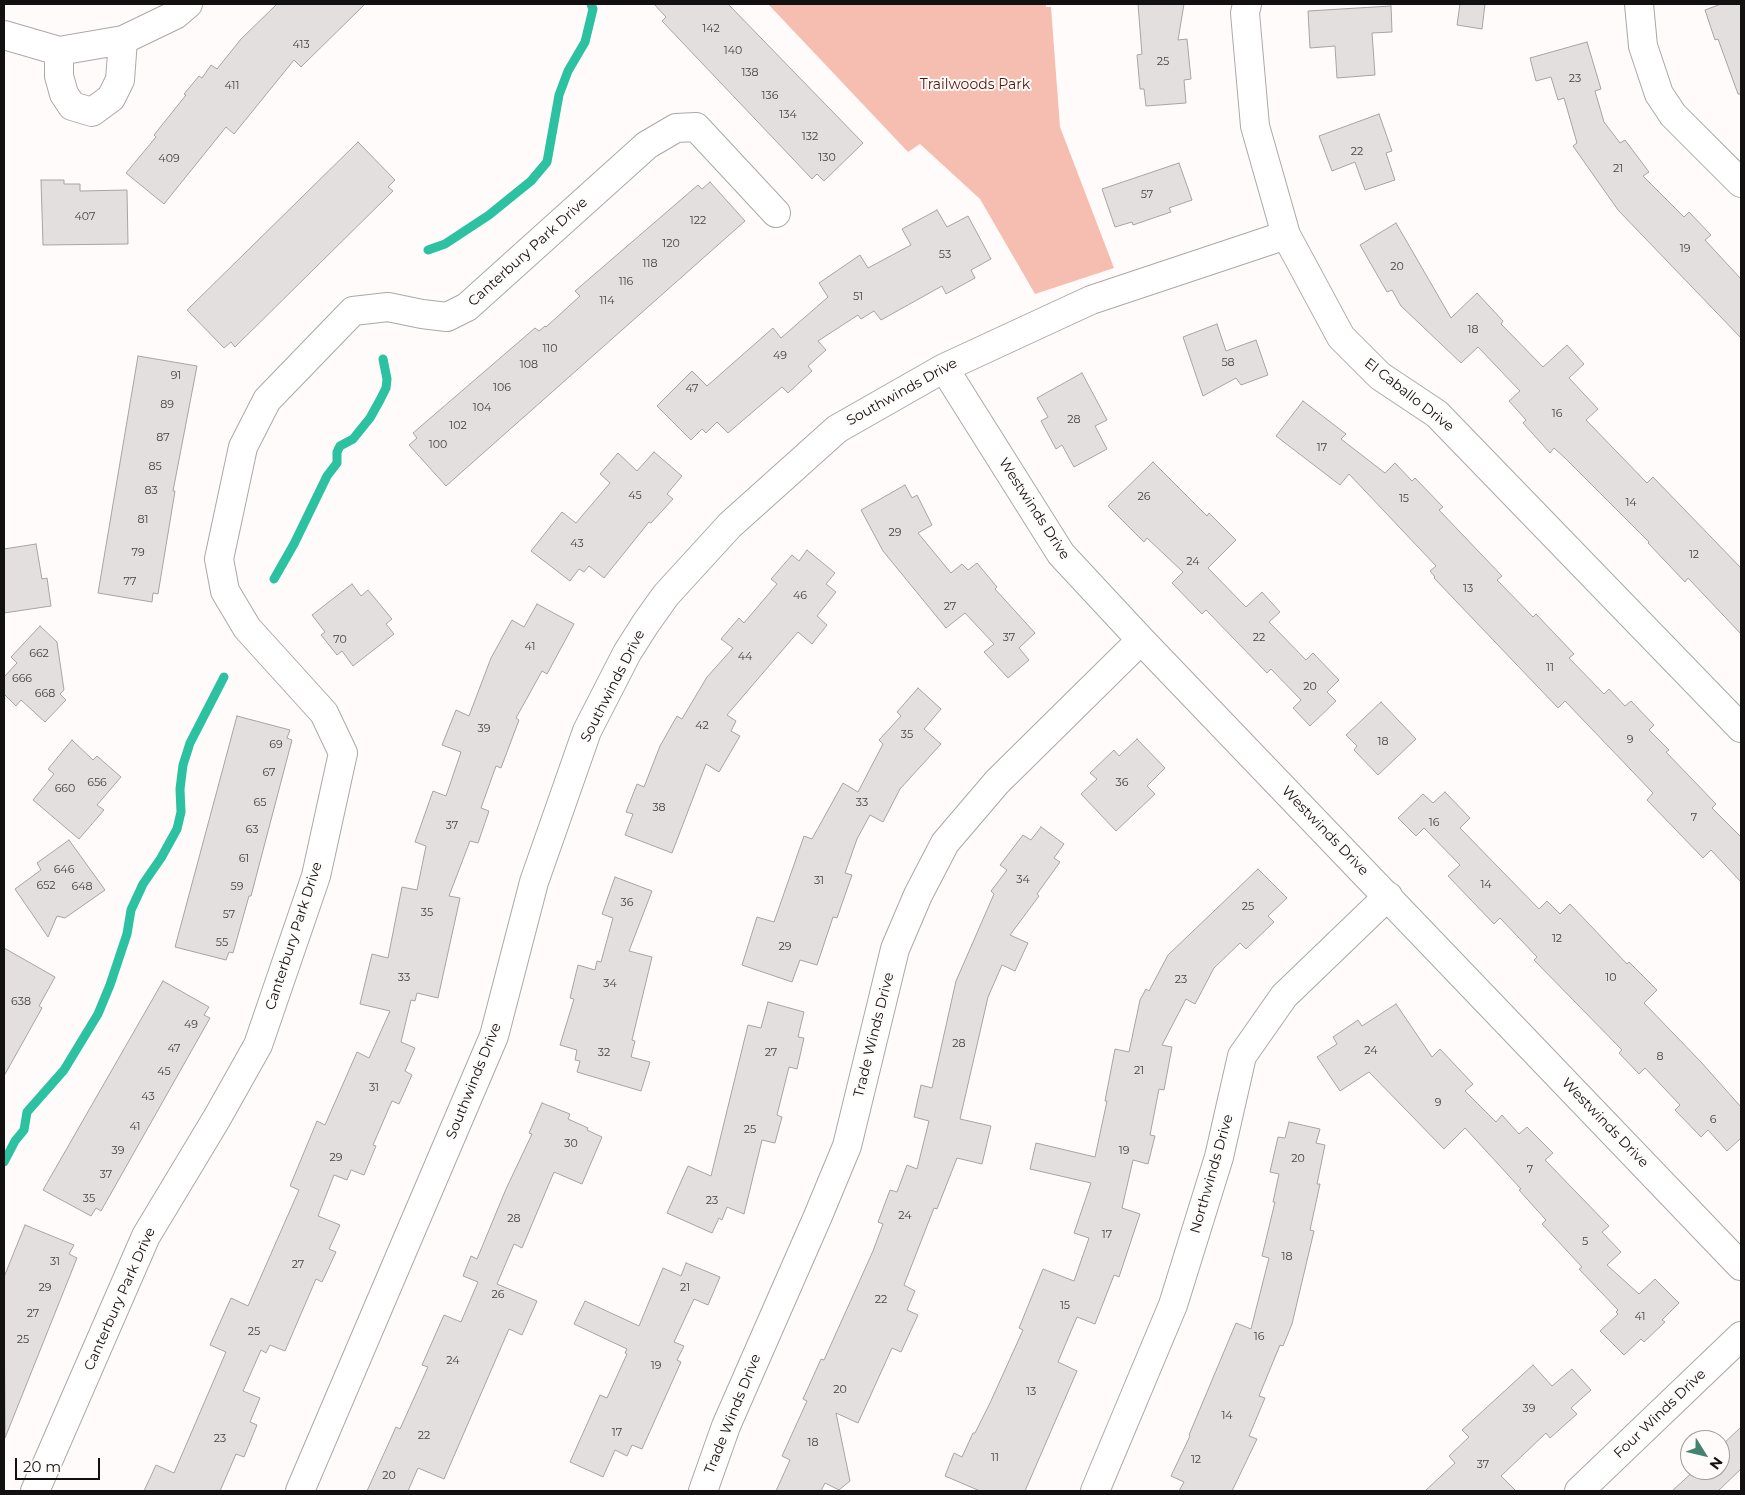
<!DOCTYPE html>
<style>
body{margin:0}
#map{position:relative;width:1745px;height:1495px;overflow:hidden;background:#fefbfa;font-family:Montserrat,sans-serif}
canvas{display:block}
.frame{position:absolute;inset:0;border:5px solid #121010;pointer-events:none}
.north{position:absolute;left:1680px;top:1430px;width:50px;height:50px;box-sizing:border-box;background:#fefbfa;border:1px solid #a09d9c;border-radius:50%;rotate:126deg;font-size:14px;font-weight:700;line-height:20px;text-align:center;color:#121010}
.north::after{content:'';display:block;margin:auto;width:18px;height:22px;background:#438371;clip-path:polygon(50% 0,100% 100%,50% 72%,0 100%)}
.scale{position:absolute;left:15px;top:1458px;width:85px;height:22px;box-sizing:border-box;border:2px solid #121010;border-top:0;padding-left:6px;font-size:15px;line-height:18px;white-space:nowrap;color:#121010;-webkit-text-stroke:4px #fefbfa;paint-order:stroke}
</style>
<div id="map">
<canvas width="1745" height="1495"></canvas>
<div class="frame"></div>
<div class="north">N</div>
<div class="scale">20 m</div>
</div>
<script>
const ctx = document.querySelector('canvas').getContext('2d');
ctx.lineJoin = 'round';
function fillPath(path, color) { ctx.fillStyle = color; ctx.fill(path, 'evenodd'); }
const poly = rows => new Path2D(rows.map(r => 'M' + r).join(''));
function stroke(path, color, width, dash) { ctx.strokeStyle = color; ctx.lineWidth = width; ctx.lineCap = dash ? 'butt' : 'round'; ctx.setLineDash(dash || []); ctx.stroke(path); }
function write(font, color, halo, rows, align = 'center') {
  ctx.font = font + ' Montserrat,sans-serif'; ctx.lineWidth = 4; ctx.setLineDash([]); ctx.textBaseline = 'middle'; ctx.strokeStyle = halo; ctx.fillStyle = color; for (const [text, x, y, turn = 0] of rows) {
    ctx.save(); ctx.translate(x, y); ctx.rotate((+turn || 0) * Math.PI / 180); ctx.textAlign = isNaN(turn) ? turn : align; if (halo) ctx.strokeText(text, 0, 0); ctx.fillText(text, 0, 0); ctx.restore();
  }
}
fillPath(poly([
 [768,4,1046,4,1046,7,1051,7,1060,127,1114,268,1035,294,980,199,920,144,908,152]
]), '#f6beb1');
stroke(poly([
 [428,250,445,244,489,215,531,181,547,162,559,95,568,71,585,42,593,9,591,4],
 [274,579,294,544,327,476,337,463,337,452,340,446,353,439,370,418,380,400,386,388,387,379,383,359],
 [4,1162,15,1141,24,1130,27,1112,64,1070,98,1014,110,985,127,934,131,910,143,884,161,858,177,829,181,812,180,789,183,765,190,743,224,677]
]), '#2cc1a1', 9);
const building = poly([
 [277,4,365,4,301,67,294,60,234,134,226,127,164,204,126,173,156,137,154,135,186,95,184,94,199,76,202,78,211,65,217,69,241,39,277,4],
 [654,4,728,4,863,143,824,181,817,174,812,179,662,21,666,17,654,4],
 [1138,4,1184,4,1178,40,1187,39,1191,79,1184,80,1186,103,1146,106,1144,89,1140,89,1137,55,1142,54,1138,4],
 [1460,4,1485,4,1482,29,1457,25,1460,4],
 [1721,4,1741,4,1741,94,1738,94,1718,39,1715,40,1705,10,1721,4],
 [1391,6,1392,32,1372,33,1375,75,1337,78,1335,46,1310,48,1308,11,1391,6],
 [1587,42,1601,89,1595,91,1604,122,1620,143,1625,140,1649,172,1643,176,1684,217,1689,212,1711,235,1705,240,1741,279,1741,338,1618,210,1573,146,1577,143,1564,98,1558,100,1551,77,1536,81,1530,58,1587,42],
 [1379,114,1392,151,1386,153,1395,180,1365,190,1355,162,1332,171,1319,136,1379,114],
 [358,142,395,180,388,187,393,191,235,347,231,342,224,348,187,310,358,142],
 [1179,163,1192,200,1169,208,1171,212,1133,225,1132,222,1115,227,1102,189,1179,163],
 [41,180,64,180,64,184,80,184,80,191,127,190,128,244,43,245,41,180],
 [710,182,745,221,446,486,409,445,417,438,413,433,535,328,539,331,545,326,546,327,580,296,575,291,698,185,702,189,710,182],
 [937,210,947,227,968,216,991,259,971,270,975,278,946,294,942,286,881,320,874,311,861,319,858,315,818,341,826,350,808,366,812,371,788,393,782,387,728,433,717,422,706,433,702,429,691,440,657,406,692,371,707,386,773,328,781,338,828,297,819,283,860,255,868,268,911,245,902,229,937,210],
 [1396,223,1451,318,1477,293,1503,321,1501,324,1543,367,1567,345,1584,364,1569,378,1598,409,1586,420,1647,483,1653,477,1741,568,1741,634,1688,578,1685,582,1648,543,1649,542,1566,459,1554,448,1550,453,1523,423,1526,420,1509,401,1520,391,1478,347,1461,363,1401,306,1392,290,1387,292,1360,245,1396,223],
 [1217,324,1226,351,1256,340,1268,375,1241,385,1236,378,1203,396,1183,337,1217,324],
 [138,356,197,366,173,491,175,491,158,594,153,593,152,602,98,593,138,356],
 [1082,373,1107,420,1095,426,1107,449,1074,467,1062,445,1056,449,1041,421,1048,417,1037,398,1082,373],
 [1303,401,1346,434,1341,439,1385,473,1395,463,1412,481,1415,478,1443,507,1439,510,1502,576,1497,580,1533,617,1536,614,1574,654,1569,658,1604,694,1609,689,1625,706,1631,701,1654,725,1649,730,1669,750,1666,752,1716,804,1712,808,1741,837,1741,882,1711,850,1703,858,1647,800,1653,793,1565,701,1558,708,1434,578,1435,577,1430,571,1436,566,1349,474,1340,485,1276,436,1303,401],
 [654,452,682,476,667,494,673,499,651,523,649,522,604,578,589,566,584,572,579,569,570,581,531,551,562,512,576,523,610,483,600,474,618,453,637,471,654,452],
 [1153,462,1207,516,1209,513,1236,540,1208,568,1246,607,1262,592,1280,612,1269,622,1306,660,1313,653,1339,680,1327,692,1336,701,1310,726,1293,708,1301,700,1271,669,1267,673,1206,610,1202,614,1172,583,1183,572,1147,538,1144,542,1108,506,1153,462],
 [905,485,912,498,917,495,932,525,918,533,951,573,962,564,968,570,977,563,997,587,995,589,1035,633,1019,648,1029,660,1008,678,984,652,994,644,965,613,946,628,883,551,861,510,905,485],
 [36,544,42,579,47,578,51,606,4,613,4,549,36,544],
 [807,550,835,573,826,584,836,592,817,616,827,625,812,644,798,632,727,715,736,721,731,731,740,736,719,772,706,764,672,853,625,835,633,814,626,812,637,784,644,787,660,746,677,716,682,719,707,677,733,648,721,639,739,618,744,623,777,584,771,579,792,555,799,561,807,550],
 [352,584,361,596,368,590,392,619,386,624,394,634,353,666,342,651,337,655,321,635,325,632,312,615,352,584],
 [537,604,574,624,547,674,542,671,516,718,519,720,501,768,496,766,481,808,489,811,478,843,470,841,449,896,460,898,438,998,417,993,415,1001,411,1000,401,1042,415,1048,405,1071,412,1075,399,1104,392,1101,373,1145,376,1146,364,1175,351,1170,347,1180,334,1175,318,1216,340,1225,329,1249,336,1252,322,1282,316,1279,285,1351,270,1345,266,1353,261,1350,243,1391,260,1398,250,1422,257,1425,244,1457,236,1454,220,1491,144,1491,156,1465,174,1473,226,1352,210,1345,231,1298,248,1306,299,1190,290,1186,317,1121,325,1125,357,1052,369,1058,390,1011,360,1004,372,954,388,958,402,887,417,890,426,846,415,842,433,791,446,796,461,752,442,745,456,710,469,716,491,658,512,620,524,627,537,604],
 [40,626,57,642,64,690,60,694,66,700,45,722,21,700,16,706,4,694,4,677,17,663,11,657,40,626],
 [918,688,941,709,924,729,941,744,900,789,883,822,870,815,857,839,845,873,852,875,837,918,833,917,817,965,800,960,792,982,742,965,757,917,774,922,804,836,812,839,843,783,858,792,883,744,879,740,901,716,897,712,918,688],
 [1381,702,1416,739,1378,775,1354,750,1357,746,1346,735,1381,702],
 [237,716,290,730,287,738,292,740,251,896,249,896,233,953,229,952,226,960,175,947,237,716],
 [1137,739,1165,768,1147,786,1155,794,1116,831,1081,794,1097,779,1090,773,1114,750,1119,756,1137,739],
 [72,740,93,760,97,756,121,777,97,805,104,810,79,839,33,800,54,774,48,769,72,740],
 [1445,792,1470,818,1460,828,1539,909,1547,901,1560,914,1570,904,1627,964,1629,962,1657,990,1644,1003,1701,1062,1741,1107,1741,1138,1727,1151,1708,1130,1701,1137,1675,1110,1680,1105,1645,1068,1639,1074,1619,1053,1622,1050,1534,960,1537,957,1500,918,1494,924,1448,876,1460,865,1424,828,1416,836,1398,818,1423,794,1433,803,1445,792],
 [1041,827,1064,844,1054,858,1060,862,1037,894,1039,896,1010,935,1028,943,1015,971,1002,965,988,997,960,1119,991,1126,982,1164,957,1158,937,1209,934,1208,904,1285,915,1291,907,1310,918,1315,901,1352,892,1348,858,1423,836,1413,850,1481,839,1490,825,1483,821,1491,776,1491,790,1460,782,1456,807,1401,803,1399,821,1359,824,1360,873,1251,883,1224,878,1222,890,1190,897,1192,907,1165,917,1169,929,1121,914,1117,921,1085,932,1088,956,981,994,894,991,891,1007,870,1000,865,1023,835,1031,840,1041,827],
 [69,840,105,890,65,918,57,916,48,937,15,889,41,870,37,863,69,840],
 [1258,869,1287,898,1268,916,1274,922,1246,949,1240,943,1214,968,1195,1004,1186,999,1162,1045,1172,1047,1164,1090,1159,1089,1150,1135,1155,1136,1148,1164,1133,1160,1122,1208,1140,1214,1119,1277,1114,1275,1095,1324,1077,1317,1058,1362,1077,1371,1025,1491,980,1491,945,1476,954,1453,962,1457,973,1433,975,1433,990,1403,1023,1330,1019,1328,1043,1269,1074,1281,1089,1238,1074,1233,1091,1183,1030,1169,1036,1143,1095,1157,1107,1101,1105,1101,1115,1049,1129,1052,1140,1000,1146,989,1149,991,1168,955,1258,869],
 [615,877,652,891,629,951,652,957,632,1040,635,1041,631,1057,650,1062,641,1091,577,1072,580,1061,575,1060,577,1050,560,1045,574,999,570,998,578,965,595,970,597,961,601,962,613,918,602,914,615,877],
 [4,948,55,977,39,1006,42,1008,4,1076,4,948],
 [163,981,209,1007,204,1015,210,1018,101,1211,96,1208,91,1216,43,1190,163,981],
 [768,1002,804,1012,798,1037,804,1038,797,1069,789,1067,777,1115,782,1117,775,1143,762,1140,744,1214,727,1207,722,1220,719,1218,712,1233,667,1213,688,1166,711,1176,748,1025,761,1028,768,1002],
 [1396,1004,1432,1057,1440,1049,1473,1084,1465,1091,1496,1122,1502,1115,1519,1134,1527,1127,1553,1153,1545,1160,1609,1226,1602,1232,1621,1252,1607,1265,1639,1294,1655,1279,1679,1303,1662,1320,1665,1322,1644,1342,1641,1339,1624,1355,1600,1331,1618,1314,1616,1312,1618,1310,1579,1269,1582,1267,1542,1224,1546,1220,1519,1190,1521,1189,1465,1128,1444,1149,1369,1072,1340,1091,1317,1057,1337,1044,1333,1037,1358,1020,1362,1026,1396,1004],
 [542,1103,570,1114,568,1119,588,1128,587,1130,602,1137,582,1184,554,1172,522,1248,514,1244,497,1284,537,1301,522,1335,509,1329,444,1479,418,1468,408,1491,367,1491,396,1427,400,1429,428,1367,422,1365,444,1315,461,1322,478,1282,463,1276,471,1256,477,1259,506,1189,532,1134,529,1133,542,1103],
 [1289,1122,1320,1129,1316,1143,1325,1145,1317,1184,1320,1184,1310,1230,1314,1231,1292,1324,1283,1346,1280,1345,1259,1396,1265,1398,1249,1436,1257,1439,1232,1491,1179,1491,1184,1482,1171,1476,1190,1436,1189,1435,1236,1323,1251,1329,1269,1258,1262,1256,1275,1202,1273,1202,1279,1174,1270,1172,1278,1137,1285,1138,1289,1122],
 [25,1225,74,1245,69,1254,77,1258,5,1438,4,1277,25,1225],
 [686,1263,720,1277,708,1305,694,1299,674,1342,684,1346,677,1360,681,1362,642,1449,632,1445,627,1456,615,1450,603,1477,570,1462,600,1395,607,1398,627,1354,625,1353,627,1349,574,1324,585,1301,639,1326,663,1268,681,1276,686,1263],
 [1533,1365,1552,1386,1572,1369,1591,1390,1571,1408,1577,1414,1550,1438,1546,1433,1501,1476,1516,1491,1425,1491,1455,1463,1449,1456,1469,1437,1462,1430,1533,1365],
 [1741,1427,1741,1469,1718,1491,1672,1491,1695,1470,1720,1470,1720,1447,1741,1427]
]);
fillPath(building, '#e2dfde');
stroke(building, '#a7a4a3', 1);
const minor = poly([
 [1247,4,1245,13,1255,126,1286,235,1341,337,1380,376,1437,414,1741,728],
 [1639,4,1643,46,1659,94,1673,115,1741,183],
 [4,35,59,51,123,40,175,15,188,4],
 [59,51,59,76,64,94,72,106,92,112,111,98,120,80,123,40],
 [944,368,1061,554,1141,640,1741,1266],
 [35,1491,146,1236,217,1118,258,1045,316,876,343,753,324,713,247,628,225,591,219,559,243,447,267,400,353,311,388,307,422,314,447,317,467,307,647,145,676,128,696,127,776,213],
 [300,1491,494,1036,534,882,587,731,627,653,646,623,666,595,730,525,837,429,944,368,1091,300,1286,235],
 [703,1491,726,1426,818,1216,847,1146,895,949,918,895,945,843,997,782,1141,640],
 [1095,1491,1173,1305,1219,1157,1242,1056,1284,996,1388,896],
 [1579,1491,1741,1336]
]);
stroke(minor, '#aca8a8', 30);
stroke(minor, '#fff', 28);
write('11px', '#464444', null, [
 ["142",711,29],
 ["413",301,45],
 ["140",733,51],
 ["25",1163,62],
 ["138",750,73],
 ["23",1575,79],
 ["411",232,86],
 ["136",770,96],
 ["134",788,115],
 ["132",810,137],
 ["22",1357,152],
 ["130",827,158],
 ["409",169,159],
 ["21",1618,169],
 ["57",1147,195],
 ["407",85,217],
 ["122",698,221],
 ["120",671,244],
 ["19",1685,249],
 ["53",945,255],
 ["118",650,264],
 ["20",1397,267],
 ["116",626,282],
 ["51",858,297],
 ["114",607,301],
 ["18",1473,330],
 ["110",550,349],
 ["49",780,356],
 ["58",1228,363],
 ["108",529,365],
 ["91",176,376],
 ["106",502,388],
 ["47",692,389],
 ["89",167,405],
 ["104",482,408],
 ["16",1557,414],
 ["28",1074,420],
 ["102",458,426],
 ["87",163,438],
 ["100",438,445],
 ["17",1322,448],
 ["85",155,467],
 ["83",151,491],
 ["45",635,496],
 ["26",1144,497],
 ["15",1404,499],
 ["14",1631,503],
 ["81",143,520],
 ["29",895,533],
 ["43",577,544],
 ["79",138,553],
 ["12",1694,555],
 ["24",1193,562],
 ["77",130,582],
 ["13",1468,589],
 ["46",800,596],
 ["27",950,607],
 ["37",1009,638],
 ["22",1259,638],
 ["70",340,640],
 ["41",530,647],
 ["662",39,654],
 ["44",745,657],
 ["11",1550,668],
 ["666",22,679],
 ["20",1310,687],
 ["668",45,694],
 ["42",702,726],
 ["39",484,729],
 ["35",907,735],
 ["9",1630,740],
 ["18",1383,742],
 ["69",276,745],
 ["67",269,773],
 ["656",97,783],
 ["36",1122,783],
 ["660",65,789],
 ["65",260,803],
 ["33",862,803],
 ["38",659,808],
 ["7",1694,818],
 ["16",1434,823],
 ["37",452,826],
 ["63",252,830],
 ["61",244,859],
 ["646",64,870],
 ["34",1023,880],
 ["31",819,881],
 ["14",1486,885],
 ["652",46,886],
 ["648",82,887],
 ["59",237,887],
 ["36",627,903],
 ["25",1248,907],
 ["35",427,913],
 ["57",229,915],
 ["12",1557,939],
 ["55",222,943],
 ["29",785,947],
 ["33",404,978],
 ["10",1611,978],
 ["23",1181,980],
 ["34",610,984],
 ["638",21,1002],
 ["49",191,1025],
 ["28",959,1044],
 ["47",174,1049],
 ["24",1371,1051],
 ["32",604,1053],
 ["27",771,1053],
 ["8",1660,1057],
 ["21",1139,1071],
 ["45",164,1072],
 ["31",374,1088],
 ["43",148,1097],
 ["9",1438,1103],
 ["6",1713,1120],
 ["41",135,1127],
 ["25",750,1130],
 ["30",571,1144],
 ["39",118,1151],
 ["19",1124,1151],
 ["29",336,1158],
 ["20",1298,1159],
 ["7",1530,1170],
 ["37",106,1175],
 ["35",89,1199],
 ["23",712,1201],
 ["24",905,1216],
 ["28",514,1219],
 ["17",1107,1235],
 ["5",1585,1242],
 ["18",1287,1257],
 ["31",55,1262],
 ["27",298,1265],
 ["29",45,1288],
 ["21",685,1288],
 ["26",498,1295],
 ["22",881,1300],
 ["15",1065,1306],
 ["27",33,1314],
 ["41",1640,1317],
 ["25",254,1332],
 ["16",1259,1337],
 ["25",23,1340],
 ["24",453,1361],
 ["19",656,1366],
 ["20",840,1390],
 ["13",1031,1392],
 ["39",1529,1409],
 ["14",1227,1416],
 ["17",617,1433],
 ["22",424,1436],
 ["23",220,1439],
 ["18",813,1443],
 ["11",995,1458],
 ["12",1196,1460],
 ["37",1483,1465],
 ["20",389,1476]
]);
write('14px', '#541509', '#fefbfa', [
 ["Trailwoods Park",975,85]
]);
write('14px', '#121010', '#fefbfa', [
 ["Canterbury Park Drive",528,252,-42],
 ["Southwinds Drive",902,392,-29],
 ["El Caballo Drive",1409,395,38],
 ["Westwinds Drive",1034,509,57],
 ["Southwinds Drive",613,686,-63],
 ["Westwinds Drive",1325,831,46],
 ["Canterbury Park Drive",294,936,-72],
 ["Trade Winds Drive",874,1035,-76],
 ["Southwinds Drive",474,1081,-68],
 ["Westwinds Drive",1605,1123,46],
 ["Northwinds Drive",1212,1174,-74],
 ["Canterbury Park Drive",120,1299,-66],
 ["Trade Winds Drive",733,1414,-68],
 ["Four Winds Drive",1660,1414,-44]
]);
</script>
